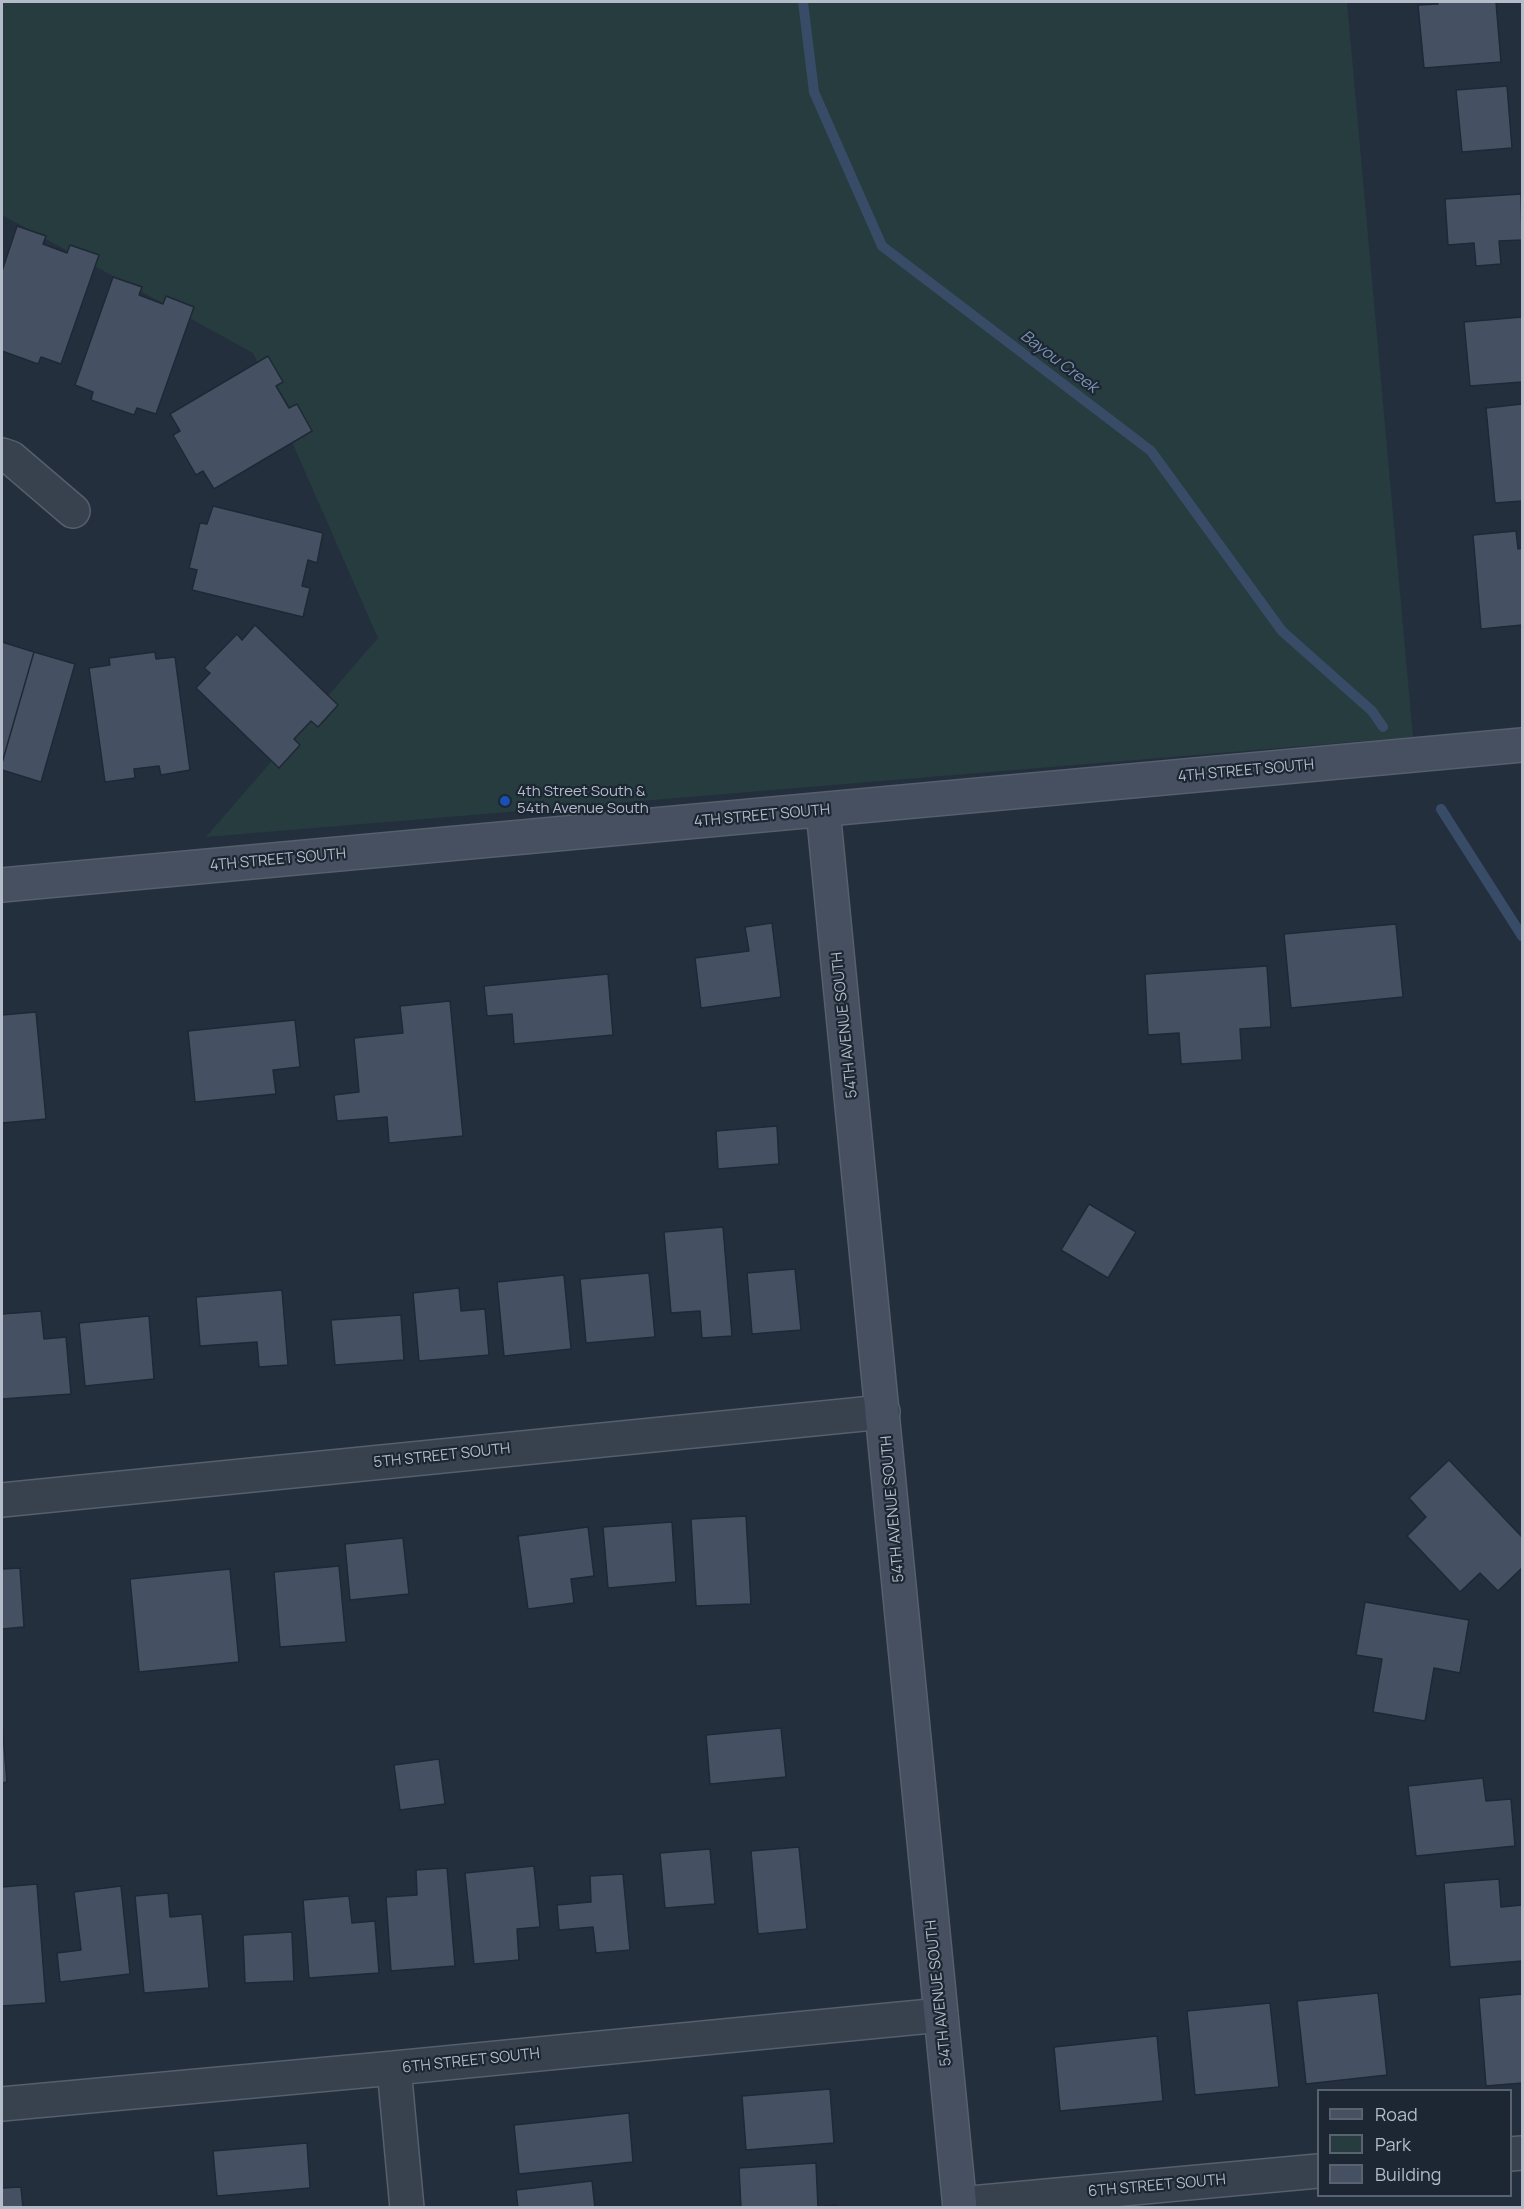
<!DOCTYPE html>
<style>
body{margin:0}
#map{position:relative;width:1524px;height:2209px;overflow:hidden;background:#242f3e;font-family:Manrope,sans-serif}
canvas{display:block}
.frame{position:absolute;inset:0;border:3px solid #b4bcc9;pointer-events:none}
.legend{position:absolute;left:1317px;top:2089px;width:195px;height:108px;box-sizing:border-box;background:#1d2633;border:2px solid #59626f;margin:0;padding:8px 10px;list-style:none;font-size:18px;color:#b4bcc9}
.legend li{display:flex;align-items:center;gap:12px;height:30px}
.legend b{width:30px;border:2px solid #59626f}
</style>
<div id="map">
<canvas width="1524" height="2209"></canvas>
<div class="frame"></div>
<ul class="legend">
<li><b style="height:8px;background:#465061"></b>Road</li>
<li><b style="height:16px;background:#263c3f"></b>Park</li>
<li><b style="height:16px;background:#455162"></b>Building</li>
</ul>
</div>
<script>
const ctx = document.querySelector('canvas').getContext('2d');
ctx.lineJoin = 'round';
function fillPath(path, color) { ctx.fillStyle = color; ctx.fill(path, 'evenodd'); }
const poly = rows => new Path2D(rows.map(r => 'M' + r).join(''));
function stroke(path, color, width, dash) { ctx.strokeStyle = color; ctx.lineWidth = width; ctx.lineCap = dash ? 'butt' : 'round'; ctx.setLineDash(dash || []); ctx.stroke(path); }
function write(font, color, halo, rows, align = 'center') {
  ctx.font = font + ' Manrope,sans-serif'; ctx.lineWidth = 4.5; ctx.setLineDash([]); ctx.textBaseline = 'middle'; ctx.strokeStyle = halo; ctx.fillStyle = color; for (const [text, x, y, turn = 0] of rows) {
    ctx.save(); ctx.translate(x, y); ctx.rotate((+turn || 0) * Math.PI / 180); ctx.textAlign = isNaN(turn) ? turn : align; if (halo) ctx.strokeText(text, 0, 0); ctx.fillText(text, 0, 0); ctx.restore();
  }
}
fillPath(poly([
 [2,2,1347,2,1413,737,206,837,378,638,253,353,2,215]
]), '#263c3f');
stroke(poly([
 [803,2,814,92,882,246,1151,451,1282,631,1372,711,1383,727],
 [1441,809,1522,936]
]), '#394c67', 10);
const building = poly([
 [1437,2,1496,2,1501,62,1424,68,1418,5,1438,4,1437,2],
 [1507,86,1512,148,1462,152,1456,90,1507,86],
 [1521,194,1522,240,1499,241,1501,264,1476,266,1474,243,1448,245,1445,199,1521,194],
 [17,226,46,236,43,244,67,253,70,245,99,255,61,364,41,357,38,364,2,351,2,271,17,226],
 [113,277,142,287,139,295,163,304,166,296,194,307,156,414,137,408,134,415,91,400,93,392,75,385,113,277],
 [1522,317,1522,382,1470,386,1464,322,1522,317],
 [268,356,283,382,276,386,289,408,297,404,312,431,214,489,203,471,196,475,173,435,180,431,170,414,268,356],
 [1522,404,1522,501,1495,503,1486,408,1522,404],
 [213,506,323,533,317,563,308,560,302,586,310,588,303,617,192,590,197,570,189,568,200,523,207,524,213,506],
 [1516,531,1518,549,1522,548,1522,625,1481,629,1473,535,1516,531],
 [255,625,338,705,318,727,311,721,294,739,300,745,279,768,196,688,210,673,204,668,237,634,242,640,255,625],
 [2,642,34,652,2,763,2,642],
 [34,652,75,664,41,782,2,770,2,763,34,652],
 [155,652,156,659,175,657,190,770,161,775,159,766,134,769,135,778,105,782,89,668,110,665,109,658,155,652],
 [772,923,781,997,701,1008,695,958,749,951,745,927,772,923],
 [1396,924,1403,997,1291,1008,1284,934,1396,924],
 [1267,966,1271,1027,1240,1029,1242,1060,1181,1064,1179,1033,1148,1035,1145,974,1267,966],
 [608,974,613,1035,514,1044,512,1014,487,1016,484,986,608,974],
 [450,1001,463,1136,389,1143,387,1117,337,1121,334,1095,359,1092,354,1038,403,1033,400,1006,450,1001],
 [36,1012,46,1119,2,1123,2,1015,36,1012],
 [295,1020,300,1067,273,1070,276,1094,195,1102,188,1031,295,1020],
 [777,1126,779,1164,718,1169,716,1131,777,1126],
 [1089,1204,1136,1232,1108,1278,1061,1250,1089,1204],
 [723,1227,732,1336,702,1338,700,1311,671,1313,664,1232,723,1227],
 [795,1269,801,1330,752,1334,747,1273,795,1269],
 [649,1273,655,1337,586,1343,580,1279,649,1273],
 [564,1275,571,1349,504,1356,497,1282,564,1275],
 [459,1288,461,1311,485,1309,489,1355,419,1361,413,1293,459,1288],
 [282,1290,288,1365,259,1367,257,1342,200,1346,196,1297,282,1290],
 [41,1311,44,1339,66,1337,71,1394,2,1399,2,1314,41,1311],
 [401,1315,404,1360,335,1365,331,1320,401,1315],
 [149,1316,154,1379,85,1386,79,1323,149,1316],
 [1449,1460,1522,1537,1522,1568,1498,1591,1480,1573,1460,1592,1407,1536,1426,1517,1409,1498,1449,1460],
 [746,1516,751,1604,696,1606,691,1519,746,1516],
 [672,1522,676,1582,608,1588,603,1527,672,1522],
 [588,1527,594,1576,571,1579,574,1603,528,1609,518,1536,588,1527],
 [403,1538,409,1594,350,1600,345,1544,403,1538],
 [339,1566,346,1642,280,1647,274,1572,339,1566],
 [20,1568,24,1627,2,1629,2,1569,20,1568],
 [230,1569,239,1662,139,1672,130,1579,230,1569],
 [1365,1602,1469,1620,1460,1673,1434,1668,1425,1721,1373,1712,1382,1659,1356,1655,1365,1602],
 [2,1722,7,1782,2,1783,2,1722],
 [781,1728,786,1777,710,1784,706,1735,781,1728],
 [439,1759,445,1804,400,1810,394,1765,439,1759],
 [1483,1778,1486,1801,1511,1799,1515,1846,1416,1856,1408,1786,1483,1778],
 [799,1847,807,1929,758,1934,751,1851,799,1847],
 [710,1849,715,1904,665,1908,660,1853,710,1849],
 [534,1866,540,1927,517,1929,519,1960,474,1964,465,1873,534,1866],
 [447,1868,455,1966,391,1971,386,1897,417,1895,416,1870,447,1868],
 [623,1874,630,1950,596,1953,593,1927,559,1930,557,1905,591,1902,590,1876,623,1874],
 [1499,1879,1501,1907,1522,1905,1522,1961,1450,1967,1444,1883,1499,1879],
 [37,1884,46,2003,2,2006,2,1887,37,1884],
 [121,1886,130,1974,60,1982,57,1953,81,1950,74,1892,121,1886],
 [168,1893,170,1917,202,1914,209,1988,144,1993,135,1896,168,1893],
 [349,1896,352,1923,375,1921,379,1973,309,1978,303,1900,349,1896],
 [292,1932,294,1981,245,1983,243,1935,292,1932],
 [1378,1993,1387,2075,1306,2084,1297,2001,1378,1993],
 [1522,1994,1522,2083,1486,2086,1479,1998,1522,1994],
 [1270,2003,1279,2087,1195,2095,1187,2011,1270,2003],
 [1157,2036,1163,2101,1060,2111,1054,2047,1157,2036],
 [830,2089,834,2143,746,2150,742,2096,830,2089],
 [629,2113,633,2162,519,2174,514,2125,629,2113],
 [307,2143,310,2188,217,2196,213,2151,307,2143],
 [816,2163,818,2207,837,2205,837,2208,741,2208,739,2168,816,2163],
 [592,2181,595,2208,518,2208,516,2190,592,2181],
 [21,2187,23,2208,2,2208,2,2188,21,2187]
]);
fillPath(building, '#455162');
stroke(building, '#1f2835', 1.5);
const street = poly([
 [2,455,11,458,73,511],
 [2,1500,883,1412],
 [394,2068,407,2208],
 [2,2104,394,2068,941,2015],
 [1510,2154,1522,2153],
 [960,2204,1318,2171]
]);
const secondary = poly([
 [823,810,960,2208],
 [2,885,1522,745]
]);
stroke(street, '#565f6c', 36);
stroke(secondary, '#565f6c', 36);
stroke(street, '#38414e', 33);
stroke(secondary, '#465061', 33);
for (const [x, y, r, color] of [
 [505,801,6,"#1a4fb4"]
]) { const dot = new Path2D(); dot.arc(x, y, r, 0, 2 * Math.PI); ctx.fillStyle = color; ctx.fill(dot); stroke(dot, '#1d2633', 2); }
write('15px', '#b4bcc9', '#1d2633', [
 ["4TH STREET SOUTH",1246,771,-5],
 ["4TH STREET SOUTH",762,816,-5],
 ["4TH STREET SOUTH",278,860,-5],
 ["54TH AVENUE SOUTH",845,1025,-96],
 ["5TH STREET SOUTH",442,1456,-6],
 ["54TH AVENUE SOUTH",893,1509,-95],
 ["54TH AVENUE SOUTH",939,1993,-96],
 ["6TH STREET SOUTH",471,2061,-6],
 ["6TH STREET SOUTH",1157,2186,-5]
]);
write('15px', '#b4bcc9', '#1d2633', [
 ["4th Street South &",517,792],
 ["54th Avenue South",517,809]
], 'left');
write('italic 16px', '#7c92b1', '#1d2633', [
 ["Bayou Creek",1059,362,37]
]);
</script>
